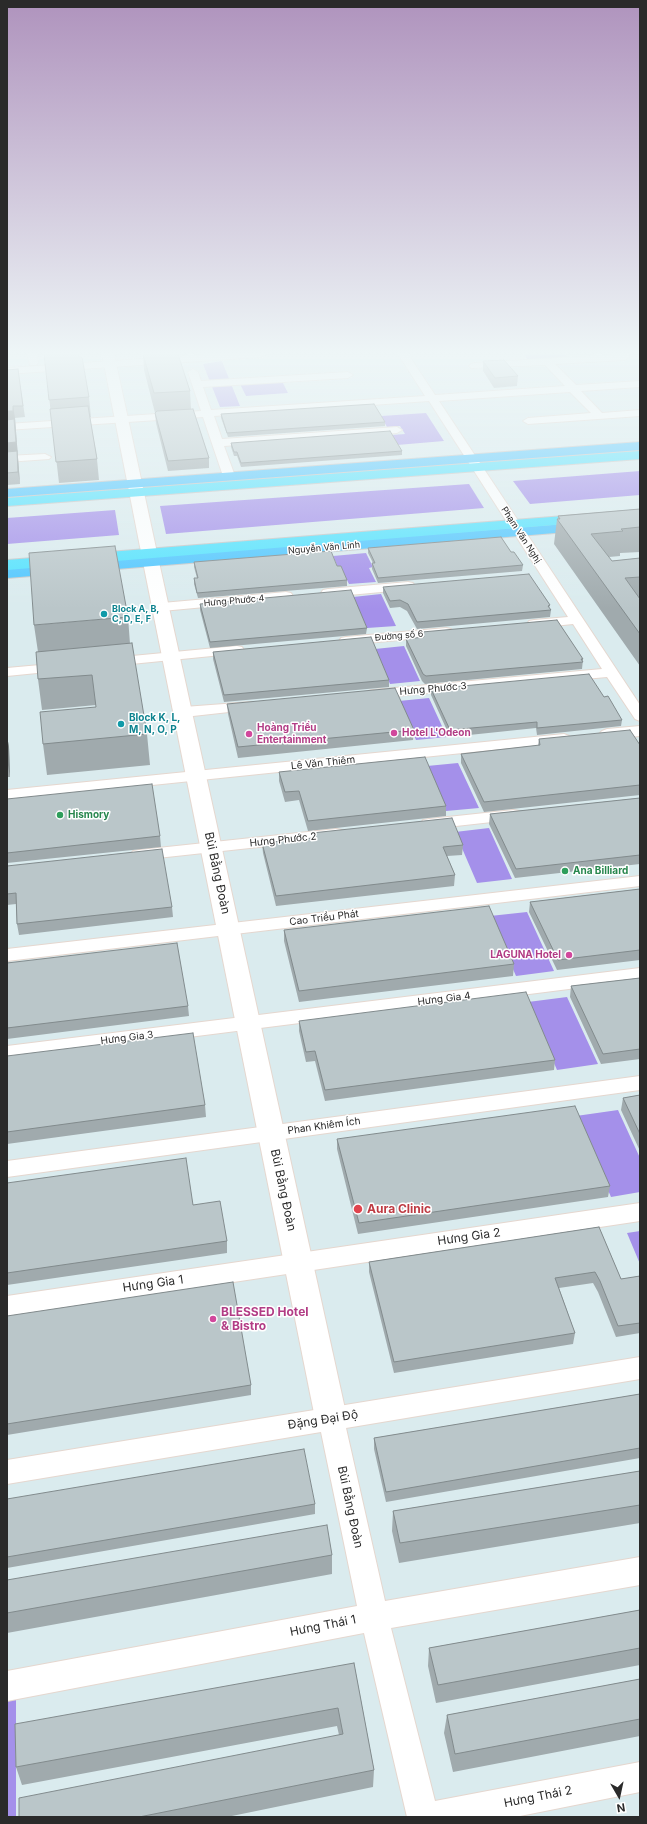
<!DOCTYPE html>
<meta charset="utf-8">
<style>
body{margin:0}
#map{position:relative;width:647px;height:1824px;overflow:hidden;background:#daebee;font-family:Inter,sans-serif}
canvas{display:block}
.frame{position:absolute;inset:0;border:8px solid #2a2a2a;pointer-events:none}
.north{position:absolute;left:599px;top:1776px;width:40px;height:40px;-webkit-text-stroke:3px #fff;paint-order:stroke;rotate:171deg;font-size:11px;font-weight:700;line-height:16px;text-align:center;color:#2a2a2a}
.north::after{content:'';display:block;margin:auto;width:14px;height:18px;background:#2a2a2a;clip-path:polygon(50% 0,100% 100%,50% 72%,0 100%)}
</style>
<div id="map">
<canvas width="647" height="1824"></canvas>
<div class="frame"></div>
<div class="north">N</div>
</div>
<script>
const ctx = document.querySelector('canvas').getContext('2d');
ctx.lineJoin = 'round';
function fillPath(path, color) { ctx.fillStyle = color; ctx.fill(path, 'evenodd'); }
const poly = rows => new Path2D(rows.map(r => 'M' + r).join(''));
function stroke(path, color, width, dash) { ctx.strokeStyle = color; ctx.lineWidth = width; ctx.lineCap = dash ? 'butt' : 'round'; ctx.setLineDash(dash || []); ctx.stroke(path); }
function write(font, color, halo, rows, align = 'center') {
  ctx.font = font + ' Inter,sans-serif'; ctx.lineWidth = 3; ctx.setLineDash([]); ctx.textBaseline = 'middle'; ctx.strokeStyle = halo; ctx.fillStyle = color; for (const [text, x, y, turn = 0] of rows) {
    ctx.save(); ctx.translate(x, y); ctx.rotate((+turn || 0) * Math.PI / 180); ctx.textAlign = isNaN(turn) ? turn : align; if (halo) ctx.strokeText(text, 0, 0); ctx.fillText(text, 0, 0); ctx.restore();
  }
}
fillPath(poly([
 [523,354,565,354,569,359,529,361],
 [222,361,240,406,220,407,203,364],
 [282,381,288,393,246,396,240,384],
 [426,413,444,441,397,445,392,435,405,434,400,426,387,427,381,416],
 [640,471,640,495,530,504,513,481],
 [469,484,484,508,166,534,160,506],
 [115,510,119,535,7,544,7,518],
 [366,553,373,567,369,568,376,582,349,584,342,570,339,570,333,556],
 [381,594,396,626,367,628,353,597],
 [404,646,420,681,390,684,375,649],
 [429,698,447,737,416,740,399,701],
 [458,763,479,808,446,811,427,766],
 [489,828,512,879,477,883,455,832],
 [527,912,554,971,516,976,490,916],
 [567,997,598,1064,557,1070,528,1002],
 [618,1110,640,1158,640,1192,611,1197,576,1116],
 [640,1231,640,1264,627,1233],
 [16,1697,16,1817,7,1817,7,1698]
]), '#a490ea');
const minor = poly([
 [27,354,37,354,38,363,36,365,30,365,27,354],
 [215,354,266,354,261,357,7,374,7,368,215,354],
 [398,354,408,354,435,395,565,386,545,365,471,368,469,366,471,364,474,363,625,354,630,357,625,360,555,364,576,385,640,381,640,387,581,391,602,413,640,410,640,416,528,424,523,421,528,418,591,413,570,392,439,401,640,705,640,721,635,719,607,677,373,698,368,697,366,694,368,691,373,690,602,669,573,624,534,628,529,627,527,624,529,621,534,620,568,617,429,401,214,416,222,439,397,427,402,430,397,433,224,446,235,476,229,479,223,476,203,417,7,430,7,424,201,411,188,372,193,369,198,372,201,381,348,372,353,375,348,378,203,387,211,410,425,396,398,354],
 [45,454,51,457,49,459,7,462,7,456,45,454],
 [408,582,413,583,415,586,413,589,328,597,323,596,321,593,323,590,328,589,408,582],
 [286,592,291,593,293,596,291,599,162,611,157,610,155,607,157,604,162,603,286,592],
 [446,628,451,629,453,632,451,635,346,645,341,644,339,641,341,638,346,637,446,628],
 [237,646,242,647,244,650,242,653,111,666,106,665,104,662,106,659,111,658,237,646],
 [62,663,67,664,69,667,67,670,7,676,7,668,62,663],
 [251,702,256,703,258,706,256,709,184,717,179,715,176,712,179,709,184,707,251,702],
 [640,726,640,736,607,739,602,737,599,734,602,731,607,729,640,726],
 [564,734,569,736,572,739,569,742,7,800,7,790,564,734],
 [513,810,519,811,521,815,519,819,429,829,423,828,421,824,423,820,429,819,513,810],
 [336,829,342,830,344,834,342,838,139,860,133,859,130,855,133,851,139,850,336,829],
 [640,876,640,886,7,961,7,949,640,876],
 [640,968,640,980,7,1060,7,1046,640,968],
 [640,1076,640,1090,7,1177,7,1161,640,1076],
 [640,1203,640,1221,7,1316,7,1296,640,1203],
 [640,1357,640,1379,346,1428,385,1601,640,1557,640,1585,391,1628,435,1801,640,1762,640,1792,515,1817,407,1817,364,1633,7,1701,7,1671,357,1606,321,1432,7,1484,7,1460,640,1357]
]);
const tertiary = poly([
 [151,557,157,559,159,562,347,1418,342,1428,331,1432,320,1428,315,1418,143,562,145,559,151,557]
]);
const secondary = poly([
 [102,354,114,354,159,562,157,565,151,567,145,565,143,562,102,354]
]);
const primary = poly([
 [640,442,640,450,7,497,7,489,640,442],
 [640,518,640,526,7,578,7,568,640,518]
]);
const trunk = poly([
 [640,451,640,459,7,506,7,498,640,451],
 [640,510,640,518,7,570,7,560,640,510]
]);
stroke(minor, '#e5d7cf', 2);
stroke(tertiary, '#e5d7cf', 2);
stroke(secondary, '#e5d7cf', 2);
stroke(primary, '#c8c8c8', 2);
stroke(trunk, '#c8c8c8', 2);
fillPath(minor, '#fff');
fillPath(tertiary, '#fff');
fillPath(secondary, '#fff');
fillPath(primary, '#4ec6ff');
fillPath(trunk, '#51e2fe');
fillPath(poly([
 [44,354,78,354,89,397,91,417,90,417,97,459,99,480,59,483],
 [143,354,178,354,190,391,191,409,209,458,209,468,168,471,156,423,155,413,144,370],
 [483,361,518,376,517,386,494,388,483,371],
 [18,369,25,417,15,418,20,484,7,485,7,370],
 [221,414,385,422,385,426,228,437,221,418],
 [231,443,402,451,402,455,241,467,237,456,234,456,231,447],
 [640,509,640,552,620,553,620,556,609,557,612,561,640,558,640,666,554,544,557,519,558,519,558,516],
 [368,548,511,552,523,565,522,571,378,583,372,569,372,563,373,563,368,553],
 [194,562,337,566,347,580,347,586,198,598,194,584,194,578,197,578,194,567],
 [383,587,550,605,549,608,551,610,550,617,417,629,407,611,400,607,390,608,383,593],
 [200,604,367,628,366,634,210,648,200,610],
 [128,617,130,644,147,734,150,765,47,775,43,744,96,707,96,705,42,710,38,679,38,652,34,625],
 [422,632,583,659,582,669,425,684,422,681,406,646,406,639,422,638],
 [213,652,389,680,389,687,224,702,213,659],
 [431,689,604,697,622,720,621,726,537,735,536,728,450,737,431,695],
 [227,704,414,730,413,740,238,758,228,714],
 [7,736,9,747,10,777,7,777],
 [539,739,640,745,640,795,484,812,461,763,461,754,538,746],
 [279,772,446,806,446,816,308,831,299,800,285,802,279,781],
 [640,798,640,864,515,878,489,824,490,814],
 [7,799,160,836,161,847,7,863],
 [312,833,463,845,462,855,447,856,455,875,454,886,276,906,263,853,262,843,312,838],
 [7,866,172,907,173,917,19,935,17,924,16,904,7,905],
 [640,889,640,960,557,970,529,912,530,902],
 [284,930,514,964,513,976,299,1002,284,941],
 [7,963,188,1006,189,1016,7,1039],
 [640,978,640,1059,601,1064,570,997,571,986],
 [299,1021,555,1060,554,1070,325,1101,315,1061,306,1062,299,1031],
 [7,1056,205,1105,206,1117,7,1144],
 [640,1095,640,1151,621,1110,623,1098],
 [337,1139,610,1186,608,1197,358,1234,337,1149],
 [7,1183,193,1205,227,1241,227,1253,7,1285],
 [599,1227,621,1279,640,1276,640,1333,616,1337,598,1292,593,1283,559,1288,575,1333,573,1344,394,1373,369,1272,369,1262],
 [7,1316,251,1385,251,1395,7,1435],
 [640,1394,640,1458,386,1502,374,1449,374,1438],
 [640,1471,640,1523,399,1563,392,1531,393,1511],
 [7,1499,315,1504,315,1514,7,1568],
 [332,1555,332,1574,7,1633,7,1580],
 [640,1610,640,1665,436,1703,428,1666,429,1648],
 [354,1663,374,1770,373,1787,227,1817,19,1817,339,1735,337,1726,22,1785,16,1767],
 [640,1679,640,1736,453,1772,444,1733,447,1715]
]), '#a0aaad');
fillPath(poly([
 [13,406,15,418,20,484,18,472,7,455,7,411],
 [7,736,9,747,10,777,7,759]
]), '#828b8d');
const building = poly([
 [44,354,78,354,79,357,82,357,89,397,49,400,44,354],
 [143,354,178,354,190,391,154,393,143,354],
 [504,360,518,376,495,378,483,361,504,360],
 [18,369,23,406,13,406,13,411,7,411,7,370,18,369],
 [374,404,385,422,227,433,221,414,374,404],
 [88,406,97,459,56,462,50,409,88,406],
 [193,409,209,458,168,461,155,413,157,411,193,409],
 [14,419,16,442,7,443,7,420,14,419],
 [390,431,402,451,241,463,237,452,234,452,231,443,390,431],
 [17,451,18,472,7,473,7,452,17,451],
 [640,509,640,527,621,529,623,531,591,534,612,561,640,558,640,577,625,578,640,599,640,634,557,519,560,519,558,516,640,509],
 [501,537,511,552,514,552,523,565,378,578,372,563,375,563,368,548,501,537],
 [115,546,128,617,34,625,29,553,115,546],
 [331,551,337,566,341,566,347,580,197,593,194,578,198,578,194,562,331,551],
 [529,574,550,605,548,606,551,610,417,622,408,604,400,600,390,601,383,587,529,574],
 [351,590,367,628,210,642,200,604,351,590],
 [557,620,583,659,581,659,583,662,426,676,423,674,406,639,424,637,422,632,557,620],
 [371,637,389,680,224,695,213,652,371,637],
 [132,643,147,734,43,744,40,712,96,707,92,675,38,679,36,652,132,643],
 [589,674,604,697,608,696,622,720,537,728,537,722,450,730,431,689,589,674],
 [395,688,414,730,238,747,227,704,395,688],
 [630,730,640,745,640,785,484,802,461,754,540,745,539,739,630,730],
 [425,757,446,806,308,821,299,791,285,792,279,772,425,757],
 [152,784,160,836,7,853,7,799,152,784],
 [640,798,640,855,516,869,490,814,640,798],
 [452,818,463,845,443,847,455,875,276,896,262,843,313,838,312,833,452,818],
 [162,849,172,907,17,924,16,893,7,894,7,866,162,849],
 [640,889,640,950,558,960,530,902,640,889],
 [489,906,514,964,299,991,284,930,489,906],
 [177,943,188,1006,7,1028,7,963,177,943],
 [640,978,640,1049,603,1054,571,986,640,978],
 [526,992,555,1060,325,1090,315,1051,306,1052,299,1021,526,992],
 [193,1033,205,1105,7,1132,7,1056,193,1033],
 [640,1095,640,1134,623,1098,640,1095],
 [575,1106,610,1186,359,1223,337,1139,575,1106],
 [186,1158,193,1205,220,1201,227,1241,7,1273,7,1183,186,1158],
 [599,1227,621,1279,640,1276,640,1323,618,1326,600,1281,595,1272,555,1278,575,1333,394,1362,369,1262,599,1227],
 [233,1282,251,1385,7,1424,7,1316,233,1282],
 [640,1394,640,1448,386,1492,374,1438,640,1394],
 [304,1449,315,1504,7,1557,7,1499,304,1449],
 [640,1471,640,1505,400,1543,393,1511,640,1471],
 [327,1525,332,1555,7,1613,7,1580,327,1525],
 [640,1610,640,1648,438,1685,429,1648,640,1610],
 [354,1663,374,1770,139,1817,19,1817,19,1798,343,1734,338,1708,16,1767,15,1724,354,1663],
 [640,1679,640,1719,455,1754,447,1715,640,1679]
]);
fillPath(building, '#bac6c9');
stroke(building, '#828b8d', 1);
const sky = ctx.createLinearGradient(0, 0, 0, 609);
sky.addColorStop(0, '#af93bd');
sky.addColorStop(0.58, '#eef6f7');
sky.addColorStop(1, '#eef6f700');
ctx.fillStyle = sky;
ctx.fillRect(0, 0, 647, 609);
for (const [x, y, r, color] of [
 [104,614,4,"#0f9aa8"],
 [121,724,4,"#0f9aa8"],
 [394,733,4,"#d1479c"],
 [249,734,4,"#d1479c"],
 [60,815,4,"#2e9e5b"],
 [565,871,4,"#2e9e5b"],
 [569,955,4,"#d1479c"],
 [358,1209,5,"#e0444e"],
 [213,1319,4,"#d1479c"]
]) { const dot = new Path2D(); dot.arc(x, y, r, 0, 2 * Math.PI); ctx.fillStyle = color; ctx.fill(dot); stroke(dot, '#fff', 1.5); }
write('9px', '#2a2a2a', '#fff', [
 ["Phạm Văn Nghị",521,535,57],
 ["Nguyễn Văn Linh",324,548,-5],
 ["Hưng Phước 4",234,601,-5],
 ["Đường số 6",399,636,-5]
]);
write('bold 9px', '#0d838f', '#fff', [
 ["Block A, B,",112,609],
 ["C, D, E, F",112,619]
], 'left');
write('10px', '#2a2a2a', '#fff', [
 ["Hưng Phước 3",433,689,-5],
 ["Lê Văn Thiêm",323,763,-6],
 ["Hưng Phước 2",283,840,-6],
 ["Cao Triều Phát",324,918,-7],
 ["Hưng Gia 4",444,999,-7],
 ["Hưng Gia 3",127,1038,-7],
 ["Phan Khiêm Ích",324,1126,-8]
]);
write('bold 10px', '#0d838f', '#fff', [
 ["Block K, L,",129,718],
 ["M, N, O, P",129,730]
], 'left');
write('bold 10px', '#b23c85', '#fff', [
 ["Hoàng Triều",257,728],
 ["Entertainment",257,740],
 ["Hotel L'Odeon",402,733],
 ["LAGUNA Hotel",561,955,"right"]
], 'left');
write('bold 10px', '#27864d', '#fff', [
 ["Hismory",68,815],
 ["Ana Billiard",573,871]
], 'left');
write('12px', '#2a2a2a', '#fff', [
 ["Bùi Bằng Đoàn",217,873,78],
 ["Bùi Bằng Đoàn",283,1190,78],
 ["Hưng Gia 2",469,1237,-8],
 ["Hưng Gia 1",153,1284,-8],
 ["Đặng Đại Độ",323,1420,-9],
 ["Bùi Bằng Đoàn",350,1507,78],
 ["Hưng Thái 1",323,1626,-11],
 ["Hưng Thái 2",538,1797,-11]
]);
write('bold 12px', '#be3a42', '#fff', [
 ["Aura Clinic",367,1209]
], 'left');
write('bold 12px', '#b23c85', '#fff', [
 ["BLESSED Hotel",221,1312],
 ["& Bistro",221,1326]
], 'left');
</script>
